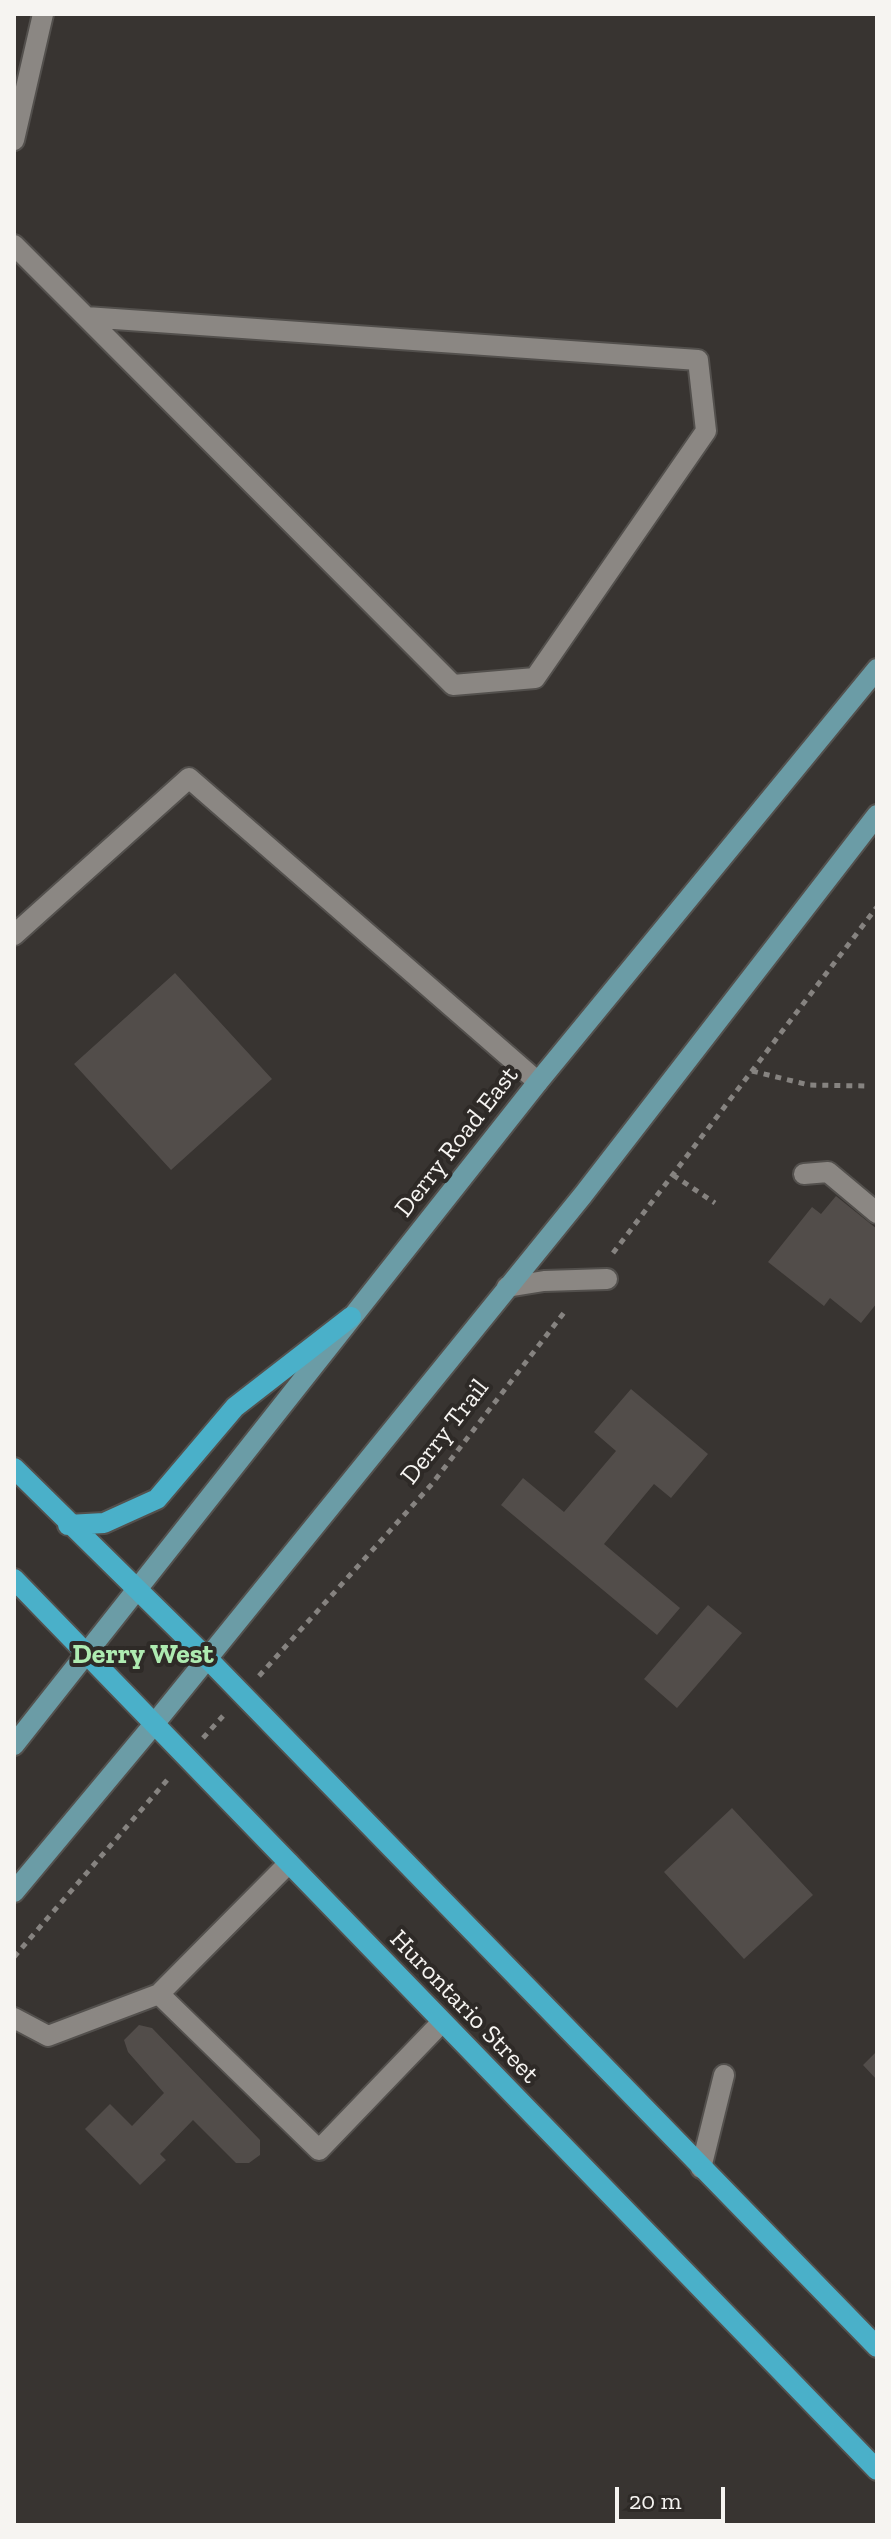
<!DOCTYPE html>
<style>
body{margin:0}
#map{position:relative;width:891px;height:2539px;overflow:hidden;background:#383431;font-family:"Zilla Slab",serif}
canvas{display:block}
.frame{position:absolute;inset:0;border:16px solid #f6f4f1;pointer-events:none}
.scale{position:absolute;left:615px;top:2487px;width:110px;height:36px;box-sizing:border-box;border:4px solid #f6f4f1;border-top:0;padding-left:10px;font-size:24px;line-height:28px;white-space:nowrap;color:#f6f4f1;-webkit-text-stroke:6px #2e2a27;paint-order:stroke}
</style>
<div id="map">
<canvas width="891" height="2539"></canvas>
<div class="frame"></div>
<div class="scale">20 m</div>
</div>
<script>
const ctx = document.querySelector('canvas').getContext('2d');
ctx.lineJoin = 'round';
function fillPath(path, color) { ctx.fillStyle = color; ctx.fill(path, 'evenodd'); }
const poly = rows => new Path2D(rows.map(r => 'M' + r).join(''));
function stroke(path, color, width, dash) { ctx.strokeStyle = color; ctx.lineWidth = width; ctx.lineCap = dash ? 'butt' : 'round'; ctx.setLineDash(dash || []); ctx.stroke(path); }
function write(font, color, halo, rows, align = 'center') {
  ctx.font = font + ' "Zilla Slab",serif'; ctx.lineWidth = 8; ctx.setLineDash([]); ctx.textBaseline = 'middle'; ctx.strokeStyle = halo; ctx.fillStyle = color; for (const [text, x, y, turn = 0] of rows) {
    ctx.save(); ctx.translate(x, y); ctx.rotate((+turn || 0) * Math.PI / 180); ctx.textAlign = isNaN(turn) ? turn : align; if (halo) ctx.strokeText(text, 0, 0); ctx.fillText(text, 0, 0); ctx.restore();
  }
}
fillPath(poly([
 [175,973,272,1079,171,1170,74,1064],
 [836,1196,877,1229,877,1303,861,1323,830,1298,824,1306,768,1262,812,1207,821,1214],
 [631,1389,708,1454,671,1498,654,1484,604,1544,680,1608,657,1635,501,1505,523,1478,564,1512,616,1451,594,1432],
 [708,1605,742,1633,677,1708,644,1679],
 [732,1808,813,1895,744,1959,664,1872],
 [139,2025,152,2028,260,2140,260,2155,249,2163,236,2163,193,2120,160,2154,166,2160,140,2185,85,2129,110,2104,132,2126,164,2093,128,2052,124,2040],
 [877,2051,877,2080,863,2065]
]), '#524d4a');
const service = poly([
 [14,140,43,14],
 [14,245,86,317,453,685,535,678,706,431,698,360,86,317],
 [14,935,189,778,538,1082],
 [804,1174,828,1172,877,1213],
 [507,1287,544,1281,607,1279],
 [159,1994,289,1863],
 [14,2018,48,2036,159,1994,319,2150,442,2022],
 [701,2168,724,2075]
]);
const secondary = poly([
 [14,1745,538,1082,877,669],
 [14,1892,155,1723,583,1195,877,815]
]);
const primary = poly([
 [14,1468,207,1658,877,2347],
 [68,1525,104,1523,157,1499,235,1407,351,1317],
 [14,1579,877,2470]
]);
stroke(service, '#53504d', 24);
stroke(secondary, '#53504d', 24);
stroke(primary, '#53504d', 24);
stroke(poly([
 [752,1071,809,1085,866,1086],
 [673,1175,715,1203],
 [613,1253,877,907],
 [259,1676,432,1484,566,1310],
 [203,1738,223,1716],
 [14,1957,168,1779]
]), '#868380', 5, [6, 6]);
stroke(service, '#8b8783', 20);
stroke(secondary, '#6b9ca6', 20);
stroke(primary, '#4ab0c9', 20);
write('26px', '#f6f4f1', '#2e2a27', [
 ["Derry Road East",457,1142,-52],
 ["Derry Trail",445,1432,-52],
 ["Hurontario Street",464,2007,46]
]);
write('bold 28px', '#aeebb1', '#2e2a27', [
 ["Derry West",143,1655]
]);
</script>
